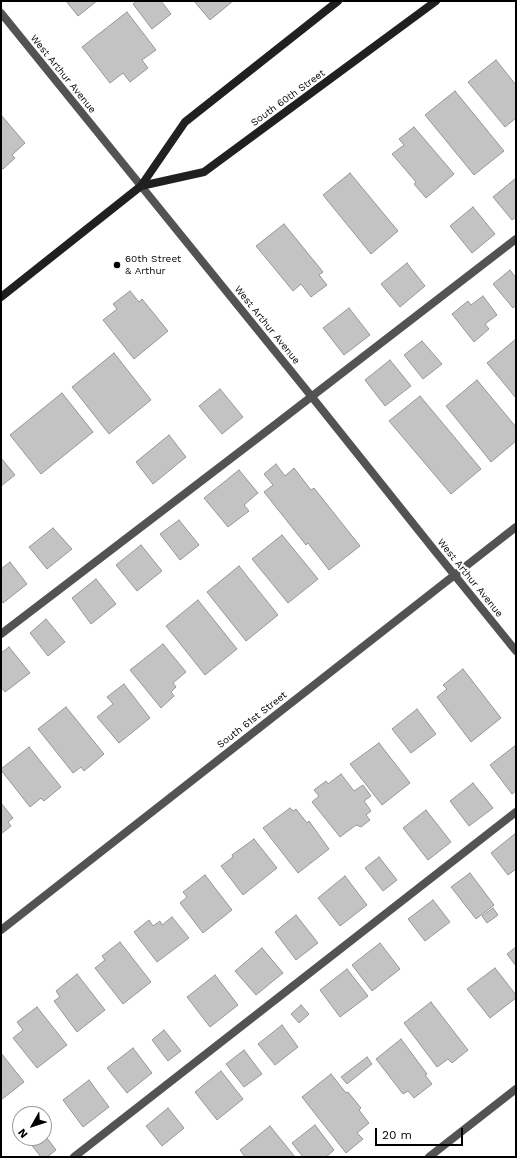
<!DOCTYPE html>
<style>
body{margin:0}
#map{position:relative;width:517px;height:1158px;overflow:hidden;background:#fff;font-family:"Work Sans",sans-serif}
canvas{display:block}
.frame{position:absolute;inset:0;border:2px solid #000;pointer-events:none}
.north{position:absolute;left:12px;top:1106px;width:40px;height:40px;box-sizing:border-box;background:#fff;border:1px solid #999;border-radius:50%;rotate:231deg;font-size:11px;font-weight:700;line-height:16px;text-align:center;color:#000}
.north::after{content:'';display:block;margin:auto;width:14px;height:18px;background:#000;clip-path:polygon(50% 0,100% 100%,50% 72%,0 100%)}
.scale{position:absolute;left:375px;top:1128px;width:88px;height:18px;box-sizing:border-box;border:2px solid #000;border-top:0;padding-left:5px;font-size:12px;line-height:14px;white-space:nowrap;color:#000;-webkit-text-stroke:3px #fff;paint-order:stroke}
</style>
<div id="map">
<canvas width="517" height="1158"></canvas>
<div class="frame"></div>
<div class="north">N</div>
<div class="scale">20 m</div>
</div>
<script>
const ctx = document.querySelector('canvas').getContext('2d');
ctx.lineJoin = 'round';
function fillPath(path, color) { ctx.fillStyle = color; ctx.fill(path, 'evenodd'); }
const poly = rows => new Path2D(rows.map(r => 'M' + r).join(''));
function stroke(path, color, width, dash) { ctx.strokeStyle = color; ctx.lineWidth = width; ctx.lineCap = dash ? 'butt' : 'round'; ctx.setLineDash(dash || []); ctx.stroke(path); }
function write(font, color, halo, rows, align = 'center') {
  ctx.font = font + ' "Work Sans",sans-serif'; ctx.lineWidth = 4; ctx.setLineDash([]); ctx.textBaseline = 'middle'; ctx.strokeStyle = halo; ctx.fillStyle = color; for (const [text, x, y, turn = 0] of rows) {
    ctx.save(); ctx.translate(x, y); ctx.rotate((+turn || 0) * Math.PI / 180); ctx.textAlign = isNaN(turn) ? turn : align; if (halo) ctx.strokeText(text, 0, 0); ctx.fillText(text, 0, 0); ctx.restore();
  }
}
const building = poly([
 [66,1,97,1,78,16,66,1],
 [137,1,161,1,171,14,152,29,133,4,137,1],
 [194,1,233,1,210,20,194,1],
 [127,12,156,50,142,60,148,68,130,82,123,73,110,83,82,47,127,12],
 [496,60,516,85,516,118,505,127,468,82,496,60],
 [455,91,504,151,474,175,425,115,455,91],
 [1,115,25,143,12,155,15,158,3,169,1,167,1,115],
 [414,127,454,174,426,198,414,184,416,182,392,154,404,145,399,139,414,127],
 [350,173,398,231,371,254,323,195,350,173],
 [516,178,516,217,512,220,493,197,516,178],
 [473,207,495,234,472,253,450,226,473,207],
 [284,224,323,272,319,275,327,285,311,297,301,284,293,291,256,246,284,224],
 [407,263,425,286,400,307,381,284,407,263],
 [510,270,516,278,516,305,513,308,493,284,510,270],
 [130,291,139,302,142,299,168,331,134,359,103,320,117,309,113,304,130,291],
 [483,296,497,315,485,324,489,329,474,342,452,314,468,301,471,305,483,296],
 [349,308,370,335,344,355,323,328,349,308],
 [516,339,516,398,487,363,516,339],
 [422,341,442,364,423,379,404,355,422,341],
 [114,353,151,400,109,434,72,387,114,353],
 [390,360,411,386,385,406,365,380,390,360],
 [477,380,516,427,516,441,491,462,446,406,477,380],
 [220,389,243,417,222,434,199,406,220,389],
 [62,393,93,432,41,474,10,435,62,393],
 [420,396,481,469,451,494,389,421,420,396],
 [169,435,186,457,153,484,136,462,169,435],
 [1,458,15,475,1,486,1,458],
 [276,464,285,476,294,468,311,490,314,488,360,546,329,570,308,543,306,545,264,492,273,485,264,474,276,464],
 [239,470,258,493,244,505,249,511,228,527,204,498,239,470],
 [179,520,199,545,180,560,160,534,179,520],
 [53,528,72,549,47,569,29,547,53,528],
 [282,535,318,579,288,603,252,559,282,535],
 [141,545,162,571,137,591,116,565,141,545],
 [10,562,27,584,3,603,1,600,1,569,10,562],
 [239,566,278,615,246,641,207,592,239,566],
 [96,579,116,604,91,624,72,598,96,579],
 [198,600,237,649,205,675,166,626,198,600],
 [46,619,65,642,48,656,30,633,46,619],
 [163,644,186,672,173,683,176,687,171,692,174,696,161,708,130,670,163,644],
 [9,647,30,673,5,692,1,687,1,653,9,647],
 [463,669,501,718,471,742,437,697,447,689,443,685,463,669],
 [124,684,150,718,119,743,97,717,113,704,107,697,124,684],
 [66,707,104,754,84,771,81,767,73,773,38,729,66,707],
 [417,709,436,734,411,753,392,729,417,709],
 [379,743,410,783,382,805,350,764,379,743],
 [516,745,516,791,512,794,490,765,516,745],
 [29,747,61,787,44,801,41,798,30,807,1,770,1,769,29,747],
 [341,774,354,791,363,785,371,796,364,801,371,811,366,815,370,820,361,827,356,825,340,837,312,802,319,796,314,790,326,781,328,784,341,774],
 [473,783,493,808,469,826,450,801,473,783],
 [1,803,13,818,8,822,11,826,1,834,1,803],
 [290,808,293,811,296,809,307,823,309,821,329,849,298,873,263,828,290,808],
 [426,810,451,842,428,860,403,828,426,810],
 [516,833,516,869,508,875,491,853,516,833],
 [254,839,277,868,243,895,221,866,233,857,232,855,254,839],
 [379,857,397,880,383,891,365,868,379,857],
 [470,873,494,905,476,919,451,887,470,873],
 [205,875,232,910,203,933,180,903,187,897,183,892,205,875],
 [345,876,367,905,340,926,318,898,345,876],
 [433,900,450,922,425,941,408,919,433,900],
 [493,908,498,915,487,923,482,916,493,908],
 [296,915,318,943,296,960,275,932,296,915],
 [172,917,189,938,157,962,134,932,149,920,153,926,160,921,162,925,172,917],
 [120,942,151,982,123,1004,95,968,105,960,102,956,120,942],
 [380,943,400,969,372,991,352,965,380,943],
 [516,947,516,966,507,954,516,947],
 [262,948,283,973,256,995,235,971,262,948],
 [495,968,516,995,516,998,490,1018,467,989,495,968],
 [347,969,368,996,340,1017,320,990,347,969],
 [77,974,105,1010,77,1032,54,1001,60,997,56,991,77,974],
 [215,975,238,1005,210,1027,187,997,215,975],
 [431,1002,468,1050,452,1063,448,1059,437,1067,404,1023,431,1002],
 [301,1005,309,1014,299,1023,291,1014,301,1005],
 [37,1007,67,1045,37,1068,13,1038,23,1030,17,1022,37,1007],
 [282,1025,298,1047,275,1065,258,1044,282,1025],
 [164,1030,181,1051,168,1061,152,1040,164,1030],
 [401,1039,427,1074,425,1075,432,1084,414,1098,408,1091,403,1094,376,1059,401,1039],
 [133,1048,152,1073,127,1093,107,1068,133,1048],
 [244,1050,262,1074,244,1087,226,1064,244,1050],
 [1,1053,24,1082,1,1100,1,1053],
 [367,1057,372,1064,347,1084,341,1077,367,1057],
 [221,1071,243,1099,217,1120,195,1092,221,1071],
 [331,1074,346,1093,348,1092,361,1108,359,1110,369,1123,357,1133,363,1139,346,1153,302,1097,331,1074],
 [89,1080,109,1107,83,1127,63,1100,89,1080],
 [168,1108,184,1128,162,1146,146,1126,168,1108],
 [315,1125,334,1150,326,1157,303,1157,292,1143,315,1125],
 [270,1126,295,1157,245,1157,240,1150,270,1126],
 [44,1134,56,1150,47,1157,41,1157,26,1138,44,1138,44,1134]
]);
fillPath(building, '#c3c3c3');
stroke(building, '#979797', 1);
stroke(poly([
 [1,634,276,424,516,239],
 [74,1157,516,812]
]), '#535353', 8);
stroke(poly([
 [1,13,312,397,435,551,516,651],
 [1,930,516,527],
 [429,1157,516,1089]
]), '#535353', 8);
stroke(poly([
 [141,186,204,172,436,1],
 [1,297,141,186,185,122,338,1]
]), '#202020', 8);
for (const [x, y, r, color] of [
 [117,265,4,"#000"]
]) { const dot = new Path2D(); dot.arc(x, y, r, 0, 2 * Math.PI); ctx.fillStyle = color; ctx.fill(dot); stroke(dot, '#fff', 1.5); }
write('10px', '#000', '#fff', [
 ["West Arthur Avenue",63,74,51],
 ["South 60th Street",288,98,-36],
 ["West Arthur Avenue",267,325,51],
 ["West Arthur Avenue",470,578,51],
 ["South 61st Street",252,720,-38]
]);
write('10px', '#000', '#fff', [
 ["60th Street",125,259],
 ["& Arthur",125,271]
], 'left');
</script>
